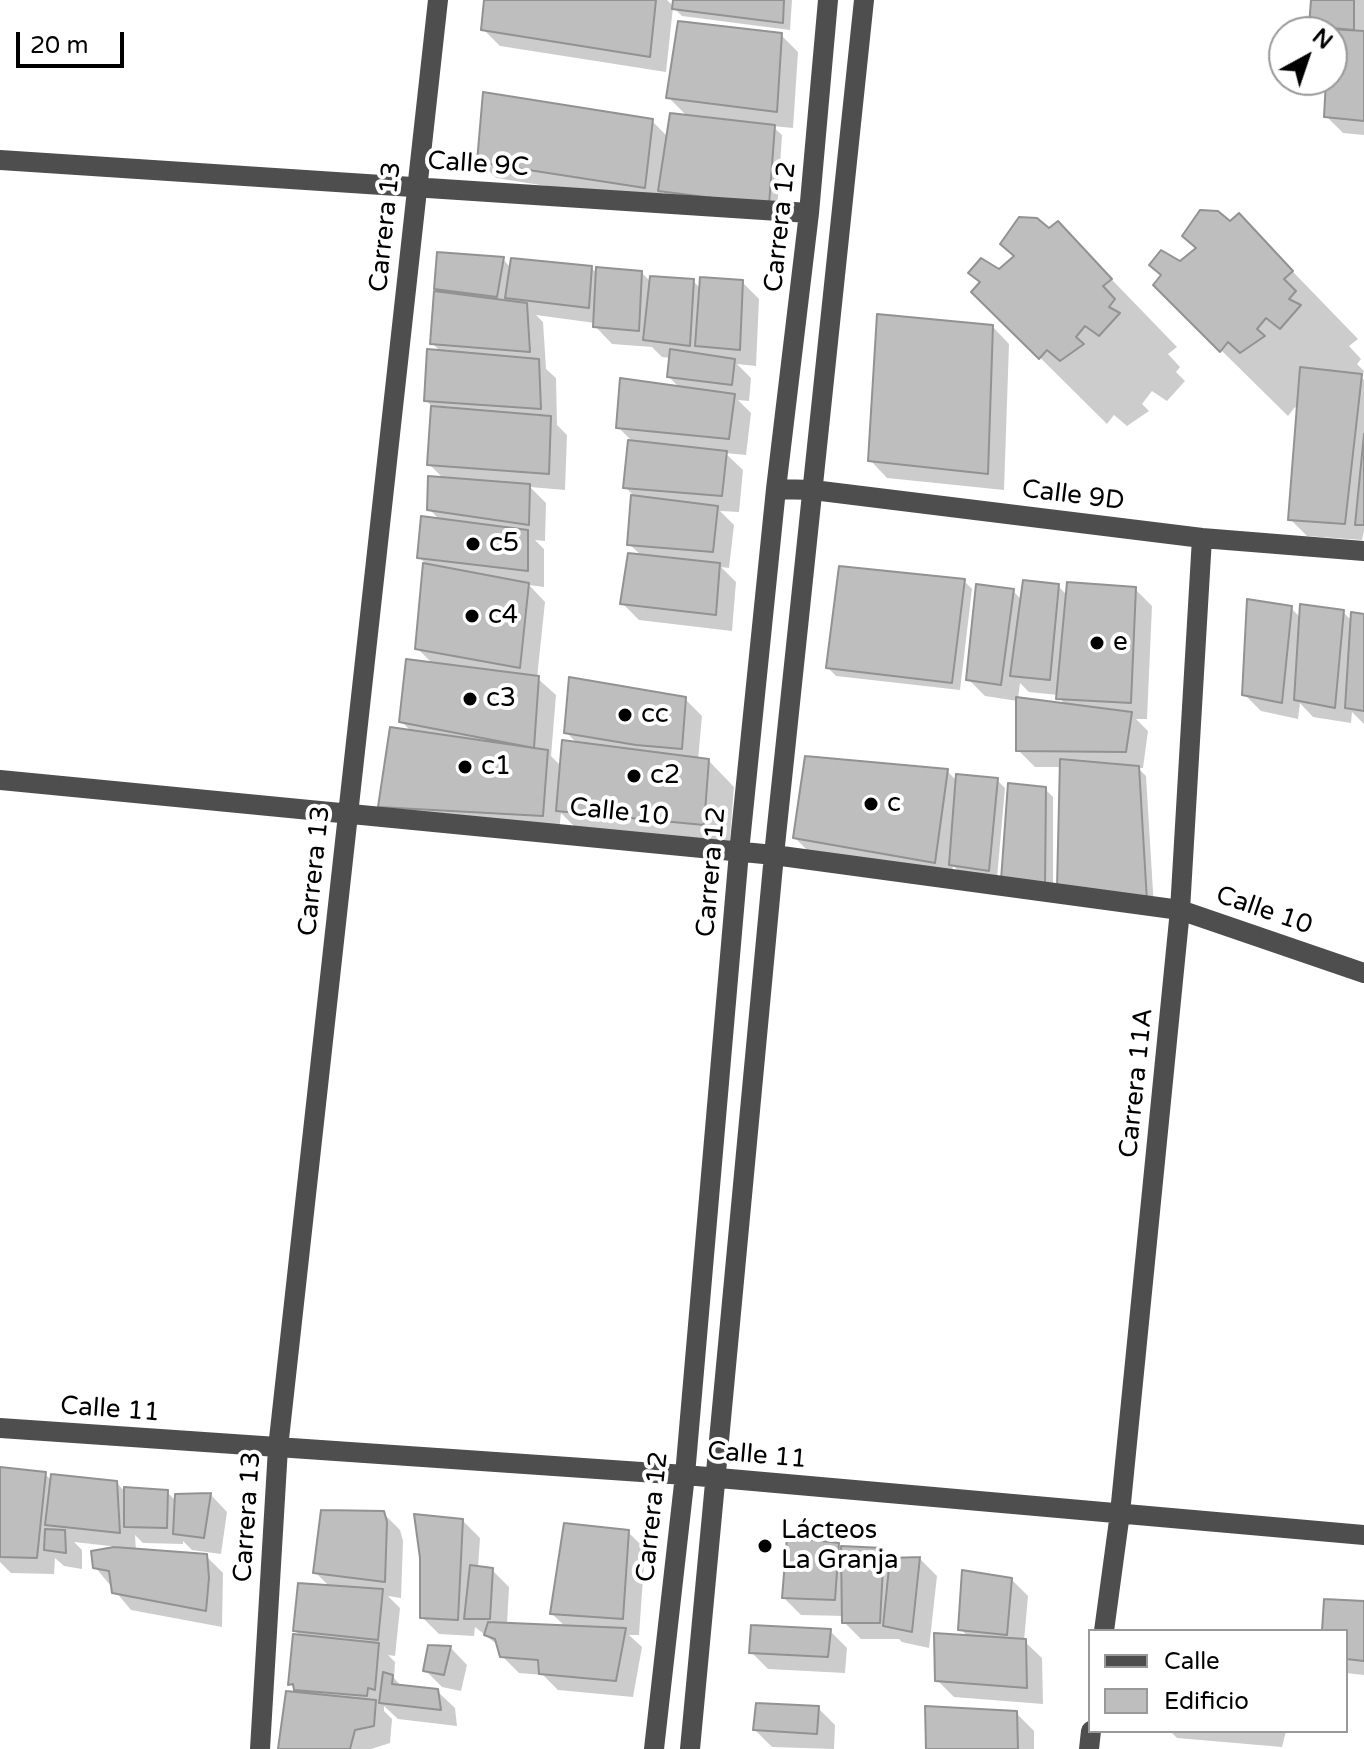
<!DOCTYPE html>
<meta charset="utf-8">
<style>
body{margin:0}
#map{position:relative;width:1364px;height:1749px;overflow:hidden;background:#fff;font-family:"Varela Round",sans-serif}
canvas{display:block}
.legend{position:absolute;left:1088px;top:1629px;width:260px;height:104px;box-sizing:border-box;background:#fff;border:2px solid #999;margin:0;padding:10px 14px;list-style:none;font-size:24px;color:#000}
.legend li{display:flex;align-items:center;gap:16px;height:40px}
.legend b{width:40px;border:2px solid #999}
.north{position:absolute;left:1268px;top:16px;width:80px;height:80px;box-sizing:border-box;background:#fff;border:2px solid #999;border-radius:50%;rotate:40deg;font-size:22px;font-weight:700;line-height:32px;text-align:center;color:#000}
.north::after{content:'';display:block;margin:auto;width:28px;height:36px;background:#000;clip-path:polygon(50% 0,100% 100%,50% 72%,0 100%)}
.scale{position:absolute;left:16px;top:32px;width:108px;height:36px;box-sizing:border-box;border:4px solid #000;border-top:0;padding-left:10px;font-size:24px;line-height:28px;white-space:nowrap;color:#000;-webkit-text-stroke:6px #fff;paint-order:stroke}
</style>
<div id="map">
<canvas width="1364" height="1749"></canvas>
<ul class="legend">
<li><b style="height:10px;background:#4e4e4e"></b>Calle</li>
<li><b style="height:22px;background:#bebebe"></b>Edificio</li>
</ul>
<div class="north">N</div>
<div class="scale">20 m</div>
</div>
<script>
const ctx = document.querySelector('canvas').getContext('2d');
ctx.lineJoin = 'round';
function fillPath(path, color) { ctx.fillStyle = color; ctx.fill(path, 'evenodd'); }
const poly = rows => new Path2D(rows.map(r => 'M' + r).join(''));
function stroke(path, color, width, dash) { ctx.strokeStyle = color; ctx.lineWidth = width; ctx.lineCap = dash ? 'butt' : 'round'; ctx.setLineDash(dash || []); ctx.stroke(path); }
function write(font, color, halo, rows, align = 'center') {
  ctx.font = font + ' "Varela Round",sans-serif'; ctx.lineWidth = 8; ctx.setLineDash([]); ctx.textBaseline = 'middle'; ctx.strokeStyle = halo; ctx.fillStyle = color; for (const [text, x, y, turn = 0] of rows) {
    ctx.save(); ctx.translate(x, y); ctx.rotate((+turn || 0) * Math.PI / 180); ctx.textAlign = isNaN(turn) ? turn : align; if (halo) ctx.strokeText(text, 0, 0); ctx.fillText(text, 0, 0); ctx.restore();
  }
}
fillPath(poly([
 [486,0,667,0,674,7,675,0,792,0,790,30,682,16,673,7,666,72,500,46,483,29],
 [1313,0,1364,0,1364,135,1343,133,1326,116,1328,80,1332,80,1332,32,1318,32,1311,25],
 [781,35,798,52,793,128,772,126,782,135,777,212,669,198,663,192,661,204,496,178,479,161,652,121,669,138,688,117,668,97],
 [1239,216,1358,339,1349,346,1361,359,1357,364,1364,371,1362,378,1364,380,1364,531,1362,540,1307,536,1290,519,1298,410,1295,407,1288,416,1155,285],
 [1058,224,1177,347,1168,354,1180,367,1176,372,1185,381,1167,401,1152,391,1142,404,1149,411,1127,426,1114,415,1107,424,974,292],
 [503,259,511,268,591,268,598,274,642,273,652,283,693,281,701,289,742,282,759,299,756,366,737,364,751,378,749,401,738,400,751,413,746,455,725,453,743,470,739,512,720,511,734,525,729,568,721,567,736,582,732,631,639,620,622,603,642,556,629,544,633,495,625,487,633,442,618,427,680,388,669,377,671,358,662,357,652,347,612,344,595,326,595,323,536,315,543,322,546,369,556,378,557,425,567,435,565,490,530,487,546,503,545,541,535,540,544,549,544,587,529,585,545,602,537,678,556,695,551,756,562,767,578,744,566,732,685,699,702,716,698,760,709,761,734,787,729,849,584,836,561,813,559,832,397,823,380,806,412,732,401,721,434,665,417,648,425,563,419,557,441,521,429,509,444,479,429,464,433,408,426,400,441,352,432,343,443,294,437,288],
 [992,326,1009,344,1004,490,887,478,870,460],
 [964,581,972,589,960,690,836,676,828,668],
 [1058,586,1067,595,1135,589,1152,606,1147,719,1136,719,1148,731,1143,768,1138,768,1146,776,1154,908,1061,767,1035,767,1018,750,1018,701,985,696,968,679,1013,591,1022,600],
 [1020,683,1029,692,1058,695,1065,705,1018,699],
 [1291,608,1301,618,1343,612,1352,621,1364,616,1364,724,1352,712,1351,723,1313,717,1300,703,1298,719,1261,711,1244,694],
 [947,771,958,782,997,780,1005,788,997,878,960,872,953,866,951,879,812,855,795,838],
 [1045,789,1053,797,1053,893,1011,887],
 [0,1469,45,1474,52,1481,117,1483,126,1493,167,1492,176,1501,211,1495,227,1512,221,1554,192,1550,183,1541,183,1544,143,1543,135,1535,136,1551,206,1556,223,1573,222,1627,131,1610,95,1567,119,1547,74,1542,82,1550,82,1569,64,1566,55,1558,54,1574,11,1573,0,1562],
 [383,1513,400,1530,403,1541,401,1598,388,1596,400,1608,395,1656,388,1655,395,1662,394,1678,402,1687,437,1691,455,1708,457,1726,398,1719,384,1706,384,1711,392,1719,390,1743,371,1749,281,1749,300,1694,290,1684,302,1637,295,1631,330,1587,315,1572],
 [463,1521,480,1538,478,1568,492,1570,509,1587,507,1624,566,1627,552,1614,628,1532,645,1549,639,1635,629,1635,642,1647,633,1697,558,1690,543,1675,519,1673,502,1656,499,1646,475,1627,474,1636,439,1634,422,1617],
 [838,1545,841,1548,884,1550,894,1560,920,1559,937,1576,929,1648,902,1642,899,1639,861,1639,844,1622,844,1616,801,1615,784,1598],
 [1011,1579,1028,1596,1024,1641,1042,1658,1043,1704,954,1697,937,1680,969,1637,960,1629],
 [1364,1603,1364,1675,1346,1673,1346,1631,1324,1631],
 [830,1631,847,1648,845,1673,768,1669,751,1652],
 [429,1647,451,1648,467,1665,461,1691,442,1687,425,1670],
 [818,1708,835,1725,834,1749,772,1747,755,1730],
 [1016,1713,1034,1731,1034,1749,928,1749],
 [1170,1731,1286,1731,1282,1747,1177,1738]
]), '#0003');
const building = poly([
 [484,0,656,0,650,57,481,30,484,0],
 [673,0,784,0,783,23,672,9,673,0],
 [1311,0,1354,0,1354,30,1309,26,1311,0],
 [678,21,782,33,777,112,666,98,678,21],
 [1330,29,1364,31,1364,121,1324,117,1326,80,1332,80,1330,29],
 [483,92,653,119,645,188,477,162,483,92],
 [670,113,775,125,769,205,658,191,670,113],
 [1200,210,1218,211,1230,221,1239,213,1293,271,1284,279,1296,291,1289,299,1301,305,1280,329,1266,318,1257,329,1265,336,1240,353,1228,342,1220,352,1153,285,1161,275,1149,265,1161,250,1180,261,1196,248,1182,236,1200,210],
 [1019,217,1037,218,1049,228,1058,221,1112,279,1103,286,1115,299,1109,307,1120,313,1099,336,1085,326,1076,337,1084,344,1060,361,1047,350,1039,359,971,292,980,282,968,273,981,258,999,269,1014,256,1000,244,1019,217],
 [437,252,504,257,497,297,434,289,437,252],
 [511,258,592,266,589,308,505,298,511,258],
 [596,267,642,271,639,331,593,327,596,267],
 [650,276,694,279,690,346,643,340,650,276],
 [700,277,743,280,740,350,695,346,700,277],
 [434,291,527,303,530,352,430,344,434,291],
 [877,314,993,325,988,474,868,461,877,314],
 [427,349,539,359,541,409,424,401,427,349],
 [670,349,735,359,732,385,667,377,670,349],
 [1300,367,1362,374,1345,524,1288,520,1300,367],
 [620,378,735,394,729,439,616,428,620,378],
 [431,406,551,416,549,474,427,465,431,406],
 [1364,434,1364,525,1355,525,1364,434],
 [628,440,727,451,722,496,623,488,628,440],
 [428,476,530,484,529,525,427,510,428,476],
 [631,495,718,506,713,552,627,545,631,495],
 [421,516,528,530,528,571,417,558,421,516],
 [628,553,720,563,716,615,620,604,628,553],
 [423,563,529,583,520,668,415,649,423,563],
 [839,566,965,579,952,683,826,668,839,566],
 [1023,580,1059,584,1050,680,1010,676,1023,580],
 [1067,582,1136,587,1131,703,1056,699,1067,582],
 [976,584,1014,589,1001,685,966,680,976,584],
 [1247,599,1292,606,1282,703,1242,695,1247,599],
 [1300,604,1344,610,1335,708,1294,700,1300,604],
 [1351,612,1364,614,1364,711,1345,708,1351,612],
 [406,659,539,676,534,748,399,722,406,659],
 [569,677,686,697,682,749,636,745,564,733,569,677],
 [1016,697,1132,712,1126,752,1016,751,1016,697],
 [390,727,548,750,543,816,378,807,390,727],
 [562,740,709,759,704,825,556,811,562,740],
 [805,756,948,769,935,863,793,838,805,756],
 [1060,759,1139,766,1147,901,1057,888,1060,759],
 [956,774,998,778,989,871,949,865,956,774],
 [1008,783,1046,787,1045,886,1001,880,1008,783],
 [0,1467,46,1472,37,1558,0,1557,0,1467],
 [51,1474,117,1481,120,1533,45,1525,51,1474],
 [124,1487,168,1490,167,1528,124,1527,124,1487],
 [211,1493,204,1538,173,1534,175,1494,211,1493],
 [321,1510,384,1511,387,1522,385,1582,313,1573,321,1510],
 [414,1514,463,1519,458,1620,420,1618,420,1558,414,1514],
 [564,1523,629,1530,623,1619,550,1614,564,1523],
 [45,1529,65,1530,66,1553,44,1550,45,1529],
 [787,1537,839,1543,835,1600,782,1598,787,1537],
 [841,1546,884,1548,880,1623,842,1623,841,1546],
 [114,1547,207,1554,209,1578,206,1611,112,1593,109,1571,93,1568,91,1551,114,1547],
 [920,1557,912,1632,883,1626,890,1558,920,1557],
 [470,1565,493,1568,490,1619,464,1619,470,1565],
 [962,1570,1012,1578,1007,1635,958,1630,962,1570],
 [298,1583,383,1589,378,1640,293,1631,298,1583],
 [1324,1599,1364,1601,1364,1661,1346,1659,1346,1631,1322,1631,1324,1599],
 [488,1622,626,1628,616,1681,539,1674,538,1660,500,1657,495,1639,484,1635,488,1622],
 [751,1625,831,1629,828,1657,749,1653,751,1625],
 [934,1633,1026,1639,1027,1688,935,1681,934,1633],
 [293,1634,379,1643,375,1690,368,1688,367,1696,294,1690,293,1684,288,1685,293,1634],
 [428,1645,451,1646,444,1675,423,1671,428,1645],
 [383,1672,393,1675,392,1684,438,1689,441,1710,379,1703,383,1672],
 [286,1691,376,1700,374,1726,355,1730,350,1749,278,1749,286,1691],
 [756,1703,819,1706,817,1734,753,1730,756,1703],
 [925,1706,1017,1711,1018,1749,926,1749,925,1706]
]);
fillPath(building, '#bebebe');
stroke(building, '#929292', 2);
stroke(poly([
 [0,160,809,213],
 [776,489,813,490,1202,538,1364,551],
 [0,780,774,855,1180,910,1364,973],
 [0,1428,685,1475,1364,1535],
 [1104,1631,1120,1513,1180,910,1202,538],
 [260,1749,278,1448,438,0],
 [654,1749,685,1475,739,852,776,489,809,213,828,0],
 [690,1749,774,855,864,0],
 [1089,1749,1091,1731]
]), '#4e4e4e', 20);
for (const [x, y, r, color] of [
 [473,544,8,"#000"],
 [472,616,8,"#000"],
 [1097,643,8,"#000"],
 [470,699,8,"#000"],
 [625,715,8,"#000"],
 [465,767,8,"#000"],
 [634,776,8,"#000"],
 [871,804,8,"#000"],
 [765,1546,8,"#000"]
]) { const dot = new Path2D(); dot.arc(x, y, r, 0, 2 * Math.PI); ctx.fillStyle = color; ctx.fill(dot); stroke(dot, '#fff', 3); }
write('26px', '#000', '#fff', [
 ["Calle 9C",478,165,4],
 ["Carrera 13",386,227,-84],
 ["Carrera 12",781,227,-84],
 ["Calle 9D",1073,496,7],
 ["Calle 10",619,813,6],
 ["Carrera 13",315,871,-84],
 ["Carrera 12",712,872,-85],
 ["Calle 10",1264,911,19],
 ["Carrera 11A",1137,1083,-84],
 ["Calle 11",110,1410,4],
 ["Calle 11",757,1456,5],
 ["Carrera 13",248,1517,-86],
 ["Carrera 12",653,1517,-84]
]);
write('26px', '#000', '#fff', [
 ["c5",489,544],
 ["c4",488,616],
 ["e",1113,643],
 ["c3",486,699],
 ["cc",641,715],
 ["c1",481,767],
 ["c2",650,776],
 ["c",887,804],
 ["Lácteos",781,1531],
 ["La Granja",781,1561]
], 'left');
</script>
